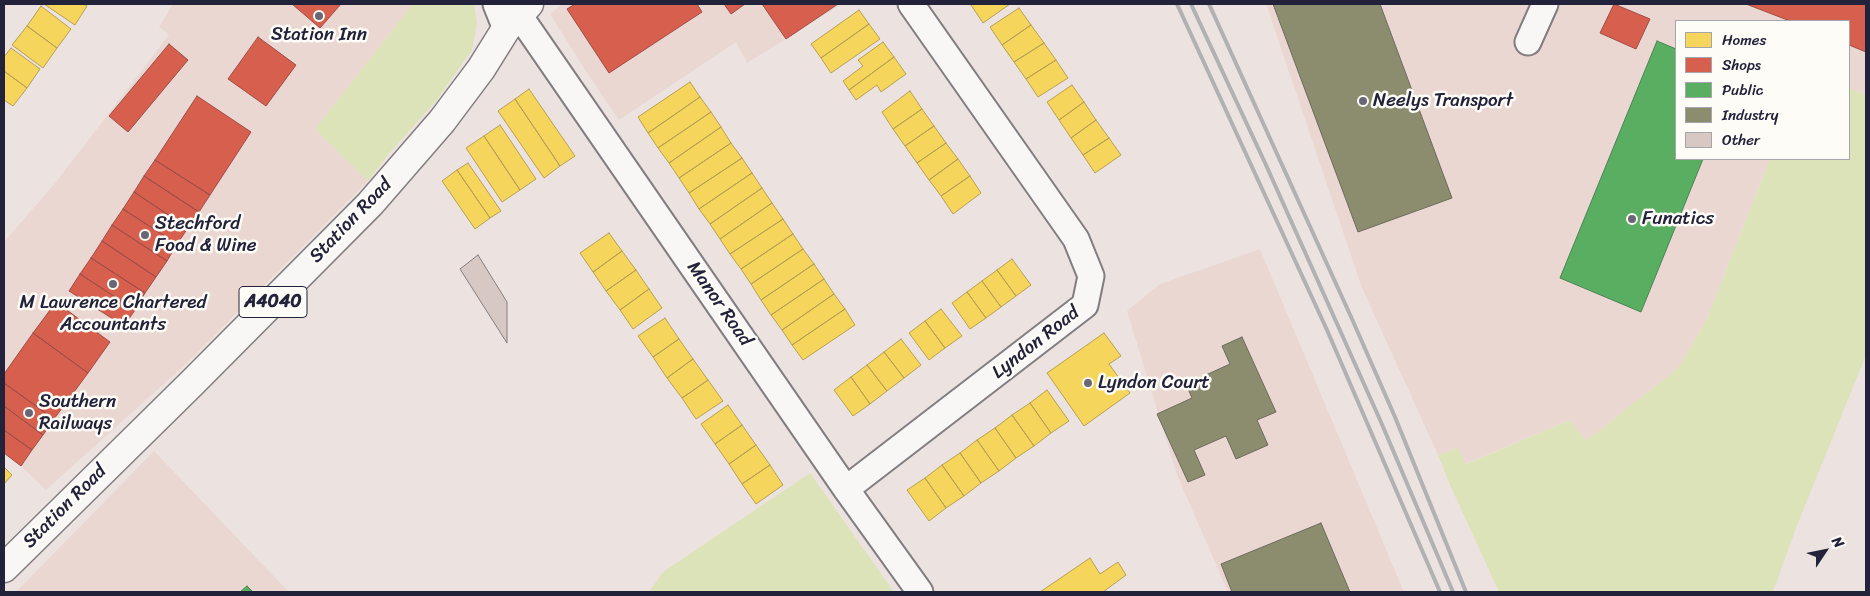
<!DOCTYPE html>
<style>
body{margin:0}
#map{position:relative;width:1870px;height:596px;overflow:hidden;background:#ece3e0;font-family:Sriracha,sans-serif}
canvas{display:block}
.frame{position:absolute;inset:0;border:5px solid #22223b;pointer-events:none}
.legend{position:absolute;left:1675px;top:20px;width:175px;height:140px;box-sizing:border-box;background:#fdfcf7;border:1px solid #a5a5ac;margin:0;padding:6px 9px;list-style:none;font-size:15px;color:#22223b}
.legend li{display:flex;align-items:center;gap:10px;height:25px}
.legend b{width:25px;border:1px solid #a5a5ac}
.north{position:absolute;left:1800px;top:526px;width:50px;height:50px;-webkit-text-stroke:4px #fdfcf7;paint-order:stroke;rotate:56deg;font-size:14px;font-weight:700;line-height:20px;text-align:center;color:#22223b}
.north::after{content:'';display:block;margin:auto;width:18px;height:22px;background:#22223b;clip-path:polygon(50% 0,100% 100%,50% 72%,0 100%)}
</style>
<div id="map">
<canvas width="1870" height="596"></canvas>
<div class="frame"></div>
<ul class="legend">
<li><b style="height:14px;background:#f6d55c"></b>Homes</li>
<li><b style="height:14px;background:#d6604d"></b>Shops</li>
<li><b style="height:14px;background:#5aae61"></b>Public</li>
<li><b style="height:14px;background:#8c8c6e"></b>Industry</li>
<li><b style="height:14px;background:#d7c8c4"></b>Other</li>
</ul>
<div class="north">N</div>
</div>
<script>
const ctx = document.querySelector('canvas').getContext('2d');
ctx.lineJoin = 'round';
function fillPath(path, color) { ctx.fillStyle = color; ctx.fill(path, 'evenodd'); }
const poly = rows => new Path2D(rows.map(r => 'M' + r).join(''));
function stroke(path, color, width, dash) { ctx.strokeStyle = color; ctx.lineWidth = width; ctx.lineCap = dash ? 'butt' : 'round'; ctx.setLineDash(dash || []); ctx.stroke(path); }
function write(font, color, halo, rows, align = 'center') {
  ctx.font = font + ' Sriracha,sans-serif'; ctx.lineWidth = 5; ctx.setLineDash([]); ctx.textBaseline = 'middle'; ctx.strokeStyle = halo; ctx.fillStyle = color; for (const [text, x, y, turn = 0] of rows) {
    ctx.save(); ctx.translate(x, y); ctx.rotate((+turn || 0) * Math.PI / 180); ctx.textAlign = isNaN(turn) ? turn : align; if (halo) ctx.strokeText(text, 0, 0); ctx.fillText(text, 0, 0); ctx.restore();
  }
}
fillPath(poly([
 [173,4,413,4,315,129,368,181,187,363,46,490,21,466,4,453,4,242,56,182,169,35,159,27],
 [562,4,842,4,747,63,736,42,619,120,587,73,550,14],
 [1266,4,1866,4,1866,95,1849,88,1849,21,1676,21,1676,159,1770,159,1706,321,1678,368,1586,441,1570,420,1465,464,1458,448,1438,455,1362,288],
 [1260,249,1404,592,1228,592,1177,475,1127,311,1160,284],
 [154,451,289,592,16,592]
]), '#ebd7d2');
fillPath(poly([
 [413,4,474,4,477,23,472,50,436,101,388,155,368,181,315,129],
 [1849,88,1866,95,1866,355,1796,528,1773,592,1499,592,1450,485,1438,455,1458,448,1466,464,1570,420,1586,441,1678,368,1706,321,1770,159,1849,159],
 [810,473,894,592,649,592,663,572]
]), '#dde3b8');
const homes = poly([
 [44,4,83,4,87,6,75,25,44,4],
 [972,4,1010,4,983,23,971,5,972,4],
 [41,6,71,29,57,48,27,26,41,6],
 [1019,8,1031,25,1002,45,990,27,1019,8],
 [859,10,869,24,821,58,811,44,859,10],
 [869,24,880,39,831,73,821,58,869,24],
 [1031,25,1044,43,1014,62,1002,45,1031,25],
 [27,26,57,48,43,68,12,45,27,26],
 [883,42,894,57,849,90,843,81,863,66,858,60,883,42],
 [1044,43,1056,60,1026,79,1014,62,1044,43],
 [11,48,40,69,27,88,4,71,4,57,11,48],
 [894,57,906,74,881,92,877,85,856,100,849,90,894,57],
 [1056,60,1068,78,1038,97,1026,79,1056,60],
 [4,71,27,88,13,106,4,100,4,71],
 [690,82,700,97,648,133,638,117,690,82],
 [1072,85,1084,102,1059,120,1047,102,1072,85],
 [529,89,575,156,560,166,515,99,529,89],
 [910,91,922,109,893,129,882,112,910,91],
 [700,97,711,112,658,148,648,133,700,97],
 [515,99,560,166,544,178,498,111,515,99],
 [1084,102,1096,120,1071,138,1059,120,1084,102],
 [922,109,934,126,905,146,893,129,922,109],
 [711,112,721,127,669,163,658,148,711,112],
 [1096,120,1109,138,1083,155,1071,138,1096,120],
 [500,125,536,179,520,190,484,136,500,125],
 [934,126,946,143,917,163,905,146,934,126],
 [721,127,731,143,679,178,669,163,721,127],
 [484,136,520,190,502,202,466,148,484,136],
 [1109,138,1121,155,1095,173,1083,155,1109,138],
 [731,143,742,158,689,193,679,178,731,143],
 [946,143,958,159,929,180,917,163,946,143],
 [742,158,752,173,699,209,689,193,742,158],
 [958,159,970,176,941,196,929,180,958,159],
 [468,163,501,211,490,218,457,170,468,163],
 [457,170,490,218,475,229,442,181,457,170],
 [752,173,762,188,710,224,699,209,752,173],
 [970,176,981,193,953,214,941,196,970,176],
 [762,188,772,203,720,239,710,224,762,188],
 [772,203,783,219,730,254,720,239,772,203],
 [783,219,793,234,741,269,730,254,783,219],
 [609,233,622,251,593,272,580,253,609,233],
 [793,234,803,249,751,284,741,269,793,234],
 [803,249,814,264,761,300,751,284,803,249],
 [622,251,636,270,606,291,593,272,622,251],
 [1012,259,1031,285,1016,296,997,270,1012,259],
 [814,264,824,279,771,315,761,300,814,264],
 [636,270,649,289,620,310,606,291,636,270],
 [997,270,1016,296,1001,307,982,281,997,270],
 [824,279,834,294,782,330,771,315,824,279],
 [982,281,1001,307,986,318,967,292,982,281],
 [649,289,662,308,633,329,620,310,649,289],
 [967,292,986,318,970,329,952,303,967,292],
 [834,294,845,309,792,345,782,330,834,294],
 [845,309,855,325,803,360,792,345,845,309],
 [941,309,962,336,945,348,925,321,941,309],
 [665,318,679,339,653,357,638,336,665,318],
 [925,321,945,348,929,360,909,333,925,321],
 [1104,333,1121,356,1109,364,1130,393,1084,426,1047,373,1104,333],
 [679,339,693,359,667,378,653,357,679,339],
 [901,339,921,365,904,378,884,352,901,339],
 [884,352,904,378,887,391,867,365,884,352],
 [693,359,708,380,682,398,667,378,693,359],
 [867,365,887,391,870,404,851,377,867,365],
 [851,377,870,404,853,416,834,390,851,377],
 [708,380,723,401,696,419,682,398,708,380],
 [1047,390,1069,421,1051,433,1030,403,1047,390],
 [1030,403,1051,433,1034,446,1012,415,1030,403],
 [728,405,742,425,715,444,701,424,728,405],
 [1012,415,1034,446,1016,458,995,428,1012,415],
 [742,425,756,445,729,464,715,444,742,425],
 [995,428,1016,458,999,471,977,440,995,428],
 [977,440,999,471,981,483,960,453,977,440],
 [756,445,770,465,742,484,729,464,756,445],
 [960,453,981,483,964,496,942,465,960,453],
 [770,465,783,485,756,504,742,484,770,465],
 [942,465,964,496,946,508,925,478,942,465],
 [4,467,12,475,4,484,4,467],
 [925,478,946,508,929,521,907,490,925,478],
 [1090,558,1100,574,1118,562,1126,575,1103,592,1040,592,1090,558]
]);
fillPath(homes, '#f6d55c');
stroke(homes, '#b69f52', 1);
const shops = poly([
 [292,4,341,4,320,28,292,4],
 [575,4,697,4,702,12,609,73,567,9,575,4],
 [724,4,745,4,731,14,724,4],
 [762,4,838,4,786,39,762,4],
 [1614,4,1650,19,1636,49,1600,33,1614,4],
 [1746,4,1866,4,1866,52,1849,45,1849,21,1790,21,1746,4],
 [258,37,296,65,266,106,228,79,258,37],
 [169,44,188,60,128,132,109,116,169,44],
 [197,96,251,132,210,195,155,160,197,96],
 [155,160,210,195,199,212,144,176,155,160],
 [144,176,199,212,188,228,134,192,144,176],
 [134,192,188,228,177,244,123,209,134,192],
 [123,209,177,244,167,261,112,225,123,209],
 [112,225,167,261,156,277,102,241,112,225],
 [102,241,156,277,145,293,91,258,102,241],
 [91,258,145,293,135,310,80,274,91,258],
 [80,274,135,310,124,326,69,291,80,274],
 [56,302,110,342,88,373,33,333,56,302],
 [33,333,88,373,54,419,4,383,4,374,33,333],
 [4,383,54,419,43,435,4,406,4,383],
 [4,406,43,435,32,450,4,430,4,406],
 [4,430,32,450,21,466,4,453,4,430]
]);
fillPath(shops, '#d6604d');
stroke(shops, '#a04d48', 1);
const public = poly([
 [1657,41,1676,49,1676,159,1703,159,1641,312,1560,278,1657,41],
 [247,586,253,592,240,592,247,586]
]);
fillPath(public, '#5aae61');
stroke(public, '#498456', 1);
const industry = poly([
 [1273,4,1380,4,1452,198,1358,232,1273,4],
 [1242,337,1276,412,1257,420,1268,445,1236,459,1226,436,1194,450,1205,475,1188,482,1157,414,1192,398,1186,384,1230,364,1222,346,1242,337],
 [1321,523,1350,592,1232,592,1221,564,1321,523]
]);
fillPath(industry, '#8c8c6e');
stroke(industry, '#6c6c5f', 1);
const building = poly([
 [478,255,507,302,507,343,460,269,478,255]
]);
fillPath(building, '#d7c8c4');
stroke(building, '#817d81', 1);
const minor = poly([
 [496,4,506,29],
 [519,15,846,489,920,592],
 [1528,42,1545,4],
 [846,489,1085,305,1091,276,1076,239,911,4]
]);
const primary = poly([
 [4,568,191,384,370,204,442,121,481,69,506,29,529,4]
]);
stroke(minor, '#817d81', 29);
stroke(primary, '#817d81', 31);
stroke(minor, '#f9f7f5', 25);
stroke(primary, '#f9f7f5', 28);
stroke(poly([
 [1177,4,1327,330,1440,592],
 [1191,4,1266,165,1381,422,1453,592],
 [1209,4,1352,319,1395,417,1466,592]
]), '#b1b0b2', 4);
for (const [x, y, r, color] of [
 [319,16,5,"#696675"],
 [1363,101,5,"#696675"],
 [1632,219,5,"#696675"],
 [145,235,5,"#696675"],
 [113,284,5,"#696675"],
 [1088,383,5,"#696675"],
 [29,413,5,"#696675"]
]) { const dot = new Path2D(); dot.arc(x, y, r, 0, 2 * Math.PI); ctx.fillStyle = color; ctx.fill(dot); stroke(dot, '#fdfcf7', 2); }
for (const [x, y, w] of [
 [273,302,68]
]) { const box = new Path2D(); box.roundRect(x - w / 2, y - 15.5, w, 31, 4); ctx.fillStyle = '#fdfcf7'; ctx.fill(box); stroke(box, '#22223b', 1); }
write('bold 18px', '#22223b', null, [
 ["A4040",273,302]
]);
write('19px', '#22223b', '#fdfcf7', [
 ["Station Inn",319,35,"center"],
 ["Neelys Transport",1373,101],
 ["Funatics",1642,219],
 ["Stechford",155,224],
 ["Food & Wine",155,246],
 ["M Lawrence Chartered",113,303,"center"],
 ["Accountants",113,325,"center"],
 ["Lyndon Court",1098,383],
 ["Southern",39,402],
 ["Railways",39,424]
], 'left');
write('19px', '#22223b', '#fdfcf7', [
 ["Station Road",351,221,-46],
 ["Manor Road",719,304,55],
 ["Lyndon Road",1036,343,-38],
 ["Station Road",65,507,-45]
]);
</script>
